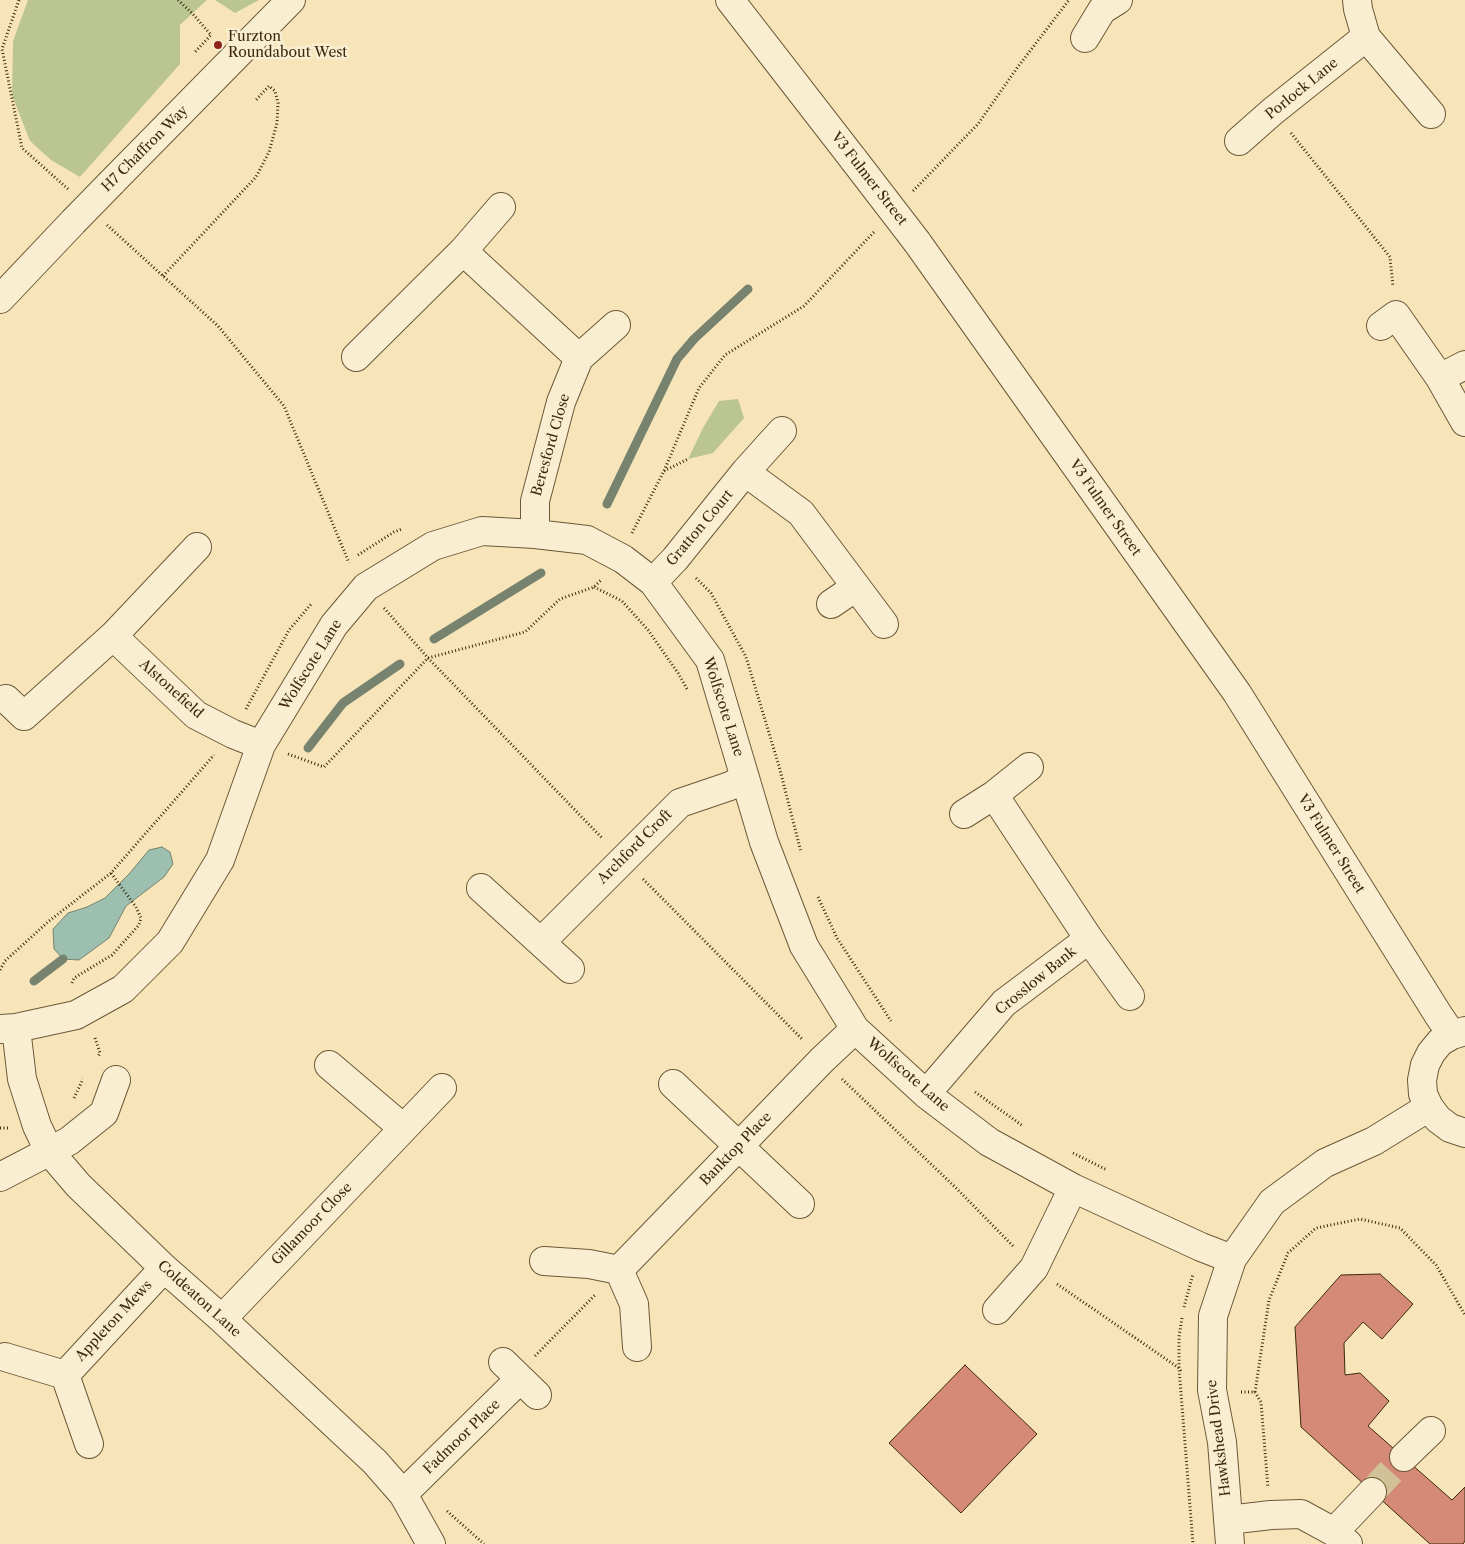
<!DOCTYPE html>
<style>
body{margin:0}
canvas{display:block;background:#f7e5b9}
</style>
<canvas width="1465" height="1544"></canvas>
<script>
const ctx = document.querySelector('canvas').getContext('2d');
ctx.lineJoin = 'round';
function fillPath(path, color) { ctx.fillStyle = color; ctx.fill(path, 'evenodd'); }
const poly = rows => new Path2D(rows.map(r => 'M' + r).join(''));
function stroke(path, color, width, dash) { ctx.strokeStyle = color; ctx.lineWidth = width; ctx.lineCap = dash ? 'butt' : 'round'; ctx.setLineDash(dash || []); ctx.stroke(path); }
function write(font, color, halo, rows, align = 'center') {
  ctx.font = font + ' "Libre Caslon Text",serif'; ctx.lineWidth = 5; ctx.setLineDash([]); ctx.textBaseline = 'middle'; ctx.strokeStyle = halo; ctx.fillStyle = color; for (const [text, x, y, turn = 0] of rows) {
    ctx.save(); ctx.translate(x, y); ctx.rotate((+turn || 0) * Math.PI / 180); ctx.textAlign = isNaN(turn) ? turn : align; if (halo) ctx.strokeText(text, 0, 0); ctx.fillText(text, 0, 0); ctx.restore();
  }
}
fillPath(poly([
 [28,0,207,0,180,25,180,64,80,177,51,160,30,141,12,95,13,41],
 [215,0,259,0,235,13],
 [738,399,744,418,713,453,688,459,703,428,719,401]
]), '#bac591');
const water = poly([
 [162,847,170,852,173,864,164,877,126,906,109,938,79,960,63,959,54,949,53,929,68,913,87,907,105,898,129,874,149,850,162,847]
]);
fillPath(water, '#9dbfaf');
stroke(water, '#77836e', 1);
stroke(poly([
 [607,504,677,359,694,339,748,289],
 [434,639,541,573],
 [308,748,343,703,400,664],
 [34,981,63,959]
]), '#77836e', 9);
const building = poly([
 [1380,1274,1413,1304,1382,1339,1363,1322,1344,1343,1345,1375,1360,1373,1389,1401,1368,1426,1452,1500,1465,1487,1465,1541,1463,1544,1430,1544,1301,1427,1295,1327,1341,1275,1380,1274],
 [965,1365,1037,1434,961,1513,889,1443,965,1365]
]);
fillPath(building, '#d48a76');
stroke(building, '#3d2a0c', 1);
stroke(poly([
 [1372,1492,1404,1457]
]), '#d2c096', 28, [28, 14]);
const minor = poly([
 [730,0,854,160],
 [1357,0,1358,9,1366,37,1431,114],
 [1085,38,1102,10,1118,0],
 [1239,141,1273,111,1366,37],
 [112,182,291,0],
 [917,242,1237,693,1439,1016,1452,1035],
 [463,251,579,358],
 [0,299,73,222],
 [1381,326,1396,315,1440,378,1465,422],
 [356,357,463,251,501,207],
 [1440,378,1465,365],
 [745,472,801,513,884,624],
 [535,534,535,501,561,402,579,358,616,325],
 [653,582,675,559,745,472,782,431],
 [831,604,856,587],
 [113,636,196,715,233,734,261,745],
 [6,699,24,716,113,636,197,547],
 [994,795,1089,939,1130,996],
 [964,814,994,795,1029,767],
 [481,888,570,969],
 [541,942,680,803,730,786,745,778],
 [16,1028,22,1079,37,1126,49,1151,78,1185,164,1268,222,1319,375,1462,403,1494,431,1544],
 [0,1029,16,1028,76,1015,123,989,170,942,220,860,261,745,334,625,366,587,433,546,482,531,535,534,587,540,623,559,653,582,710,660,764,842,804,946,855,1029,926,1094,989,1142,1073,1188,1201,1247,1232,1259],
 [1465,1031,1452,1035,1440,1042,1431,1053,1425,1065,1422,1080,1423,1094,1429,1107,1438,1119,1450,1128,1465,1133],
 [329,1065,403,1128],
 [673,1084,800,1204],
 [926,1094,1004,1003,1089,939],
 [0,1177,69,1141,104,1113,116,1080],
 [544,1261,589,1264,619,1270,634,1304,637,1347],
 [619,1270,822,1060,855,1029],
 [997,1310,1034,1268,1073,1188],
 [222,1319,442,1088],
 [5,1357,65,1375,89,1444],
 [503,1362,537,1395],
 [65,1375,164,1268],
 [1404,1457,1431,1431],
 [403,1494,520,1379],
 [1228,1520,1271,1515,1301,1514,1334,1532,1348,1544],
 [1334,1532,1372,1492],
 [1230,1544,1222,1442,1212,1390,1213,1316,1232,1259,1272,1202,1325,1163,1374,1141,1429,1107]
]);
stroke(minor, '#6c5937', 30);
stroke(poly([
 [19,0,2,49,22,148,68,189],
 [178,0,192,13,211,35,195,52],
 [1291,133,1390,257,1393,287],
 [913,191,978,124,1017,68,1069,0],
 [107,225,218,326,284,406,349,563],
 [163,276,256,177,269,152,277,123,278,103,275,91,269,86,255,101],
 [664,471,688,459],
 [632,533,664,471,699,388,725,355,804,306,874,232],
 [358,555,394,532,402,529],
 [696,578,711,593,746,657,779,766,801,852],
 [594,587,622,601,648,630,678,673,687,689],
 [384,608,428,658,603,839],
 [246,709,289,630,312,603],
 [288,754,324,767,428,658,525,632,560,599,594,587,601,580],
 [643,879,802,1039],
 [818,897,837,938,891,1021],
 [0,970,5,961,49,921,111,873,214,755],
 [72,983,74,978,112,955,139,925,141,918,136,907,111,873],
 [95,1038,100,1053,98,1057],
 [842,1079,956,1188,1013,1246],
 [975,1092,1023,1126],
 [74,1098,83,1079],
 [0,1128,8,1128],
 [1073,1153,1107,1170],
 [1057,1284,1179,1368,1182,1373],
 [1184,1307,1193,1274],
 [1182,1318,1179,1337,1179,1368,1193,1544],
 [535,1356,596,1294],
 [1241,1392,1255,1392,1261,1402,1268,1488],
 [1255,1392,1269,1300,1288,1253,1316,1228,1360,1219,1400,1228,1436,1265,1465,1315],
 [447,1511,484,1544]
]), '#3d2a0c', 3, [1, 2.5]);
stroke(minor, '#faeed2', 28);
const minorBridge = poly([
 [854,160,917,242],
 [73,222,112,182]
]);
stroke(minorBridge, '#6c5937', 30, []);
stroke(minorBridge, '#faeed2', 28);
for (const [x, y, r, color] of [
 [218,45,5,"#8f2418"]
]) { const dot = new Path2D(); dot.arc(x, y, r, 0, 2 * Math.PI); ctx.fillStyle = color; ctx.fill(dot); stroke(dot, '#faeed2', 2); }
write('14px', '#3d2a0c', '#faeed2', [
 ["Furzton",228,37],
 ["Roundabout West",228,53]
], 'left');
write('14px', '#3d2a0c', '#faeed2', [
 ["Porlock Lane",1302,89,-39],
 ["H7 Chaffron Way",145,149,-45],
 ["V3 Fulmer Street",869,179,52],
 ["Beresford Close",551,445,-74],
 ["V3 Fulmer Street",1105,508,55],
 ["Gratton Court",700,528,-50],
 ["Wolfscote Lane",311,665,-58],
 ["Alstonefield",171,689,42],
 ["Wolfscote Lane",723,707,72],
 ["V3 Fulmer Street",1331,844,58],
 ["Archford Croft",635,847,-45],
 ["Crosslow Bank",1036,981,-39],
 ["Wolfscote Lane",908,1075,41],
 ["Banktop Place",736,1149,-46],
 ["Gillamoor Close",312,1224,-46],
 ["Coldeaton Lane",199,1299,42],
 ["Appleton Mews",114,1321,-47],
 ["Fadmoor Place",462,1437,-44],
 ["Hawkshead Drive",1219,1438,-97]
]);
</script>
